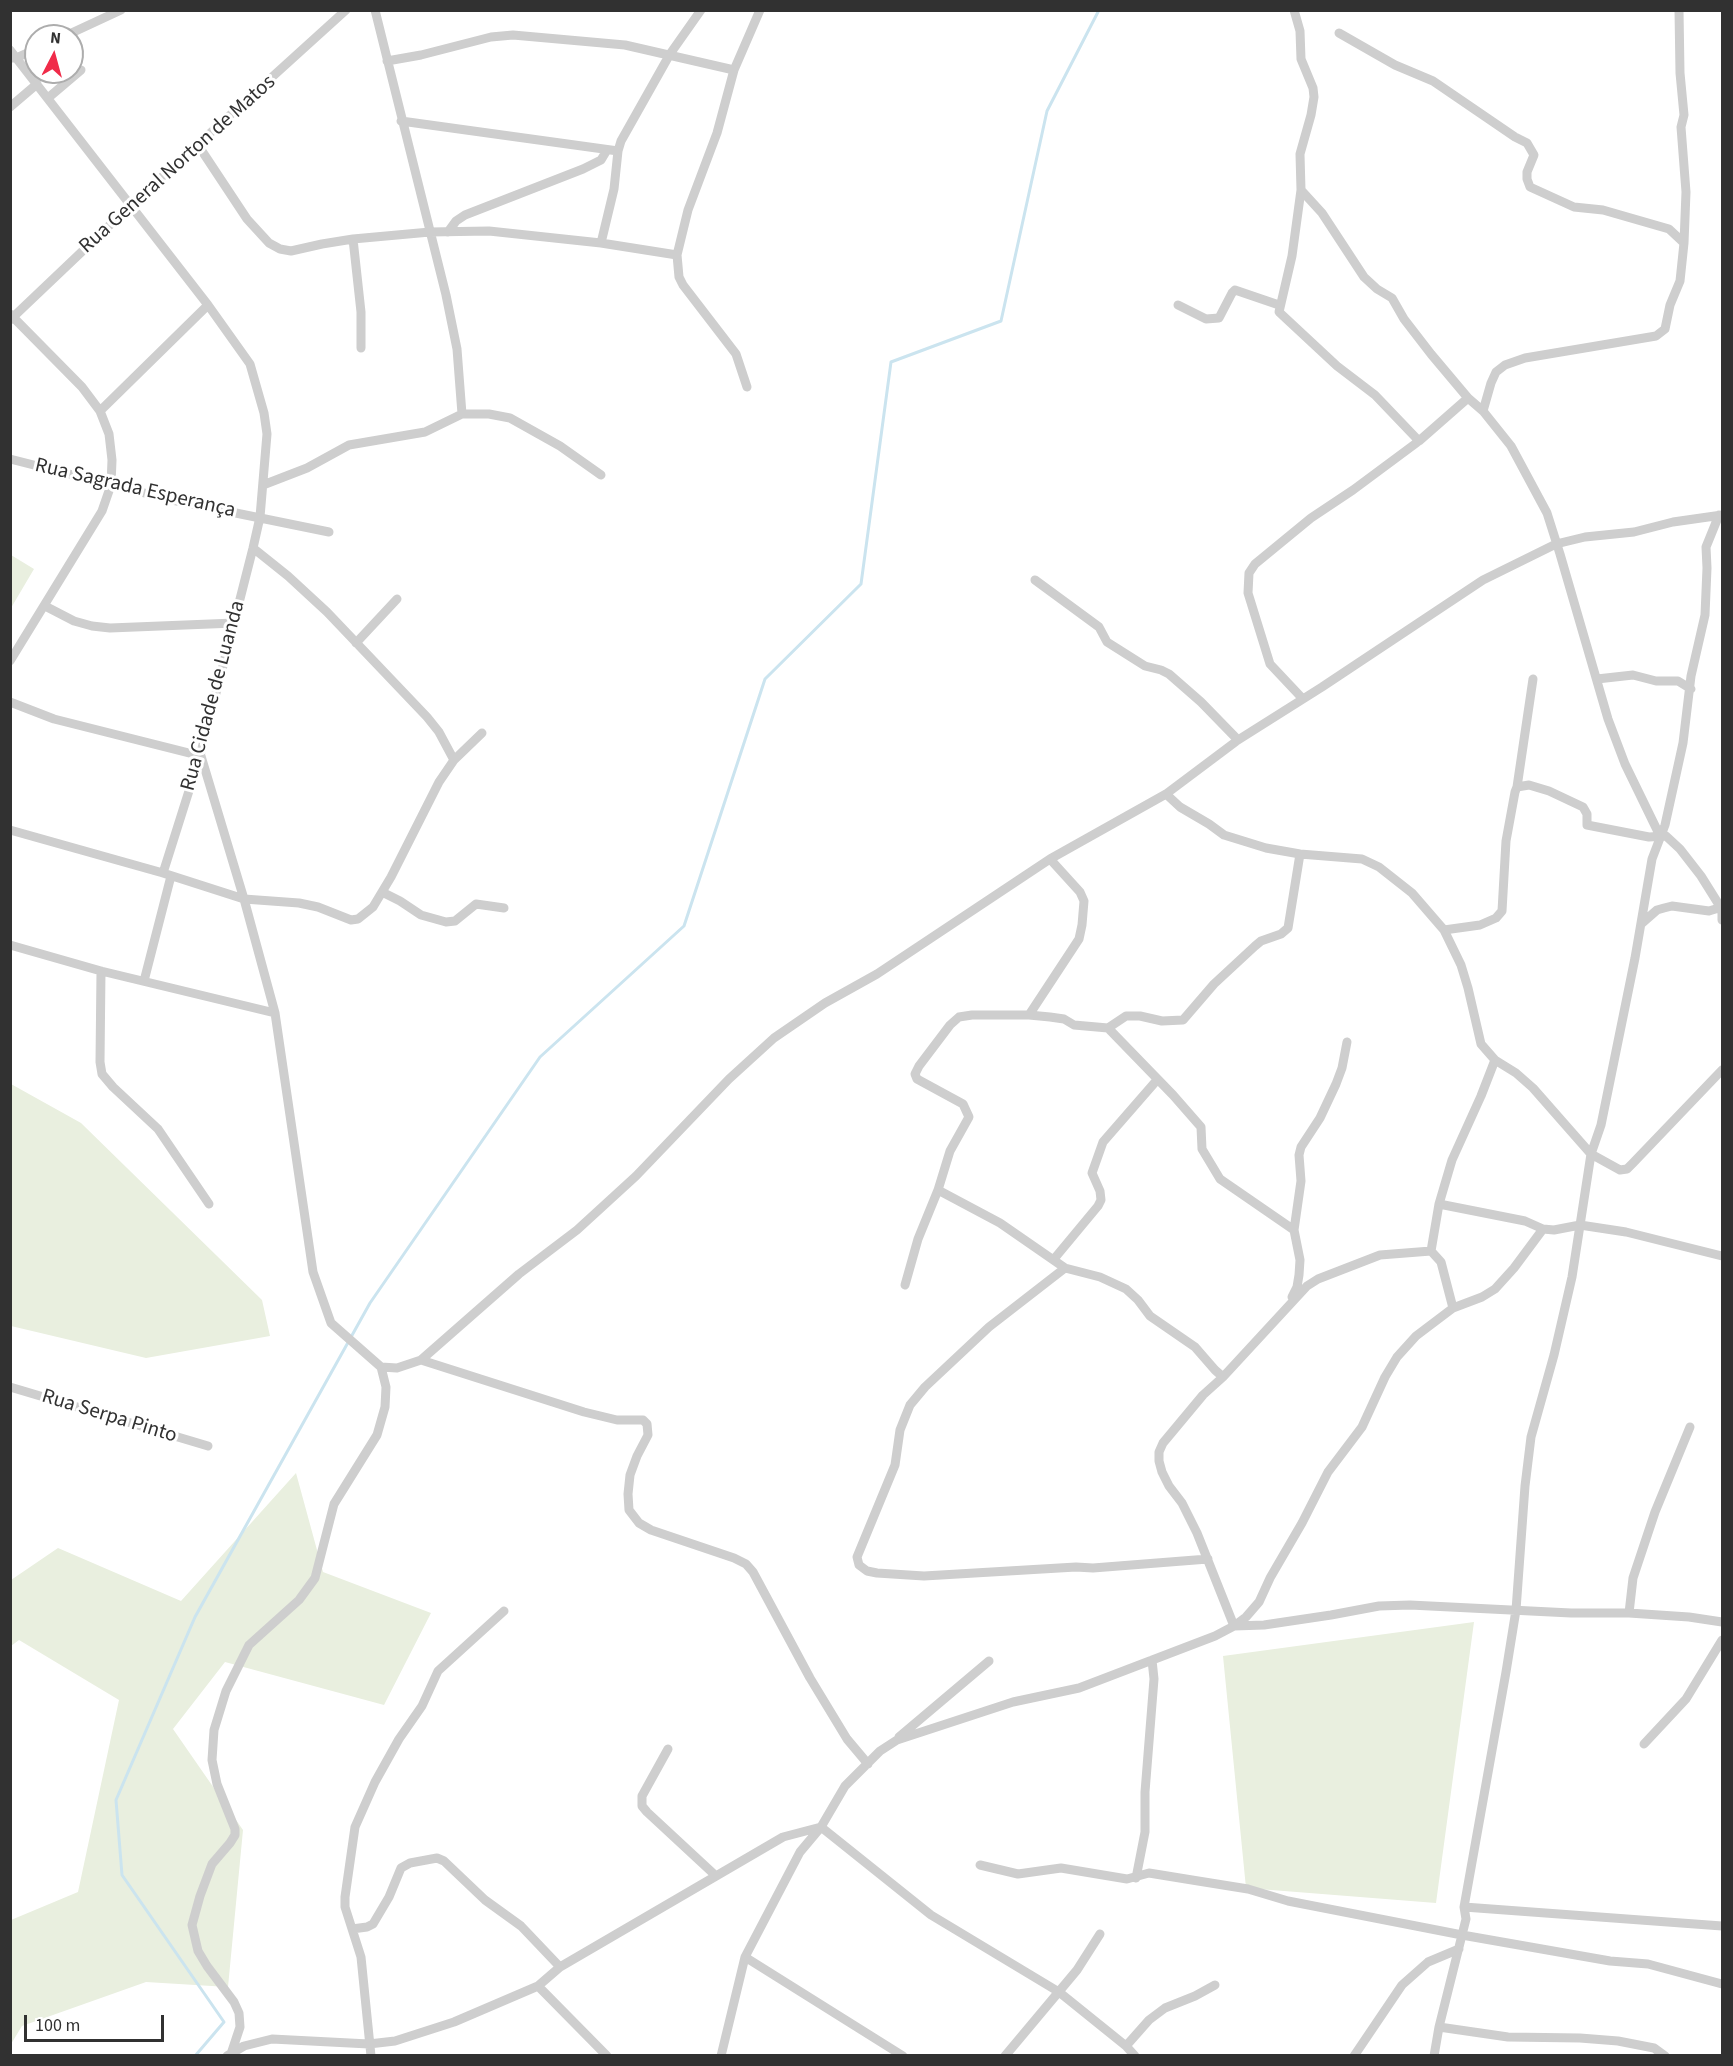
<!DOCTYPE html>
<meta charset="utf-8">
<style>
body{margin:0}
#map{position:relative;width:1733px;height:2066px;overflow:hidden;background:#fff;font-family:"Source Sans 3",sans-serif}
canvas{display:block}
.frame{position:absolute;inset:0;border:12px solid #313131;pointer-events:none}
.north{position:absolute;left:24px;top:24px;width:60px;height:60px;box-sizing:border-box;background:#fff;border:2px solid #adadad;border-radius:50%;rotate:6deg;font-size:16px;font-weight:700;line-height:24px;text-align:center;color:#313131}
.north::after{content:'';display:block;margin:auto;width:21px;height:27px;background:#f02b49;clip-path:polygon(50% 0,100% 100%,50% 72%,0 100%)}
.scale{position:absolute;left:24px;top:2015px;width:140px;height:27px;box-sizing:border-box;border:3px solid #313131;border-top:0;padding-left:8px;font-size:18px;line-height:21px;white-space:nowrap;color:#313131;-webkit-text-stroke:4px #fff;paint-order:stroke}
</style>
<div id="map">
<canvas width="1733" height="2066"></canvas>
<div class="frame"></div>
<div class="north">N</div>
<div class="scale">100 m</div>
</div>
<script>
const ctx = document.querySelector('canvas').getContext('2d');
ctx.lineJoin = 'round';
function fillPath(path, color) { ctx.fillStyle = color; ctx.fill(path, 'evenodd'); }
const poly = rows => new Path2D(rows.map(r => 'M' + r).join(''));
function stroke(path, color, width, dash) { ctx.strokeStyle = color; ctx.lineWidth = width; ctx.lineCap = dash ? 'butt' : 'round'; ctx.setLineDash(dash || []); ctx.stroke(path); }
function write(font, color, halo, rows, align = 'center') {
  ctx.font = font + ' "Source Sans 3",sans-serif'; ctx.lineWidth = 6; ctx.setLineDash([]); ctx.textBaseline = 'middle'; ctx.strokeStyle = halo; ctx.fillStyle = color; for (const [text, x, y, turn = 0] of rows) {
    ctx.save(); ctx.translate(x, y); ctx.rotate((+turn || 0) * Math.PI / 180); ctx.textAlign = isNaN(turn) ? turn : align; if (halo) ctx.strokeText(text, 0, 0); ctx.fillText(text, 0, 0); ctx.restore();
  }
}
fillPath(poly([
 [11,555,34,569,11,608],
 [11,1084,81,1123,262,1300,270,1336,146,1358,11,1326],
 [296,1473,323,1572,431,1613,384,1705,225,1662,173,1729,243,1830,228,1987,146,1982,22,2026,11,2044,11,1920,78,1892,119,1700,19,1640,11,1646,11,1580,58,1548,181,1601],
 [1474,1622,1436,1903,1246,1888,1223,1656]
]), '#e9efdf');
stroke(poly([
 [195,2056,224,2022,122,1875,116,1800,195,1617,370,1303,540,1057,684,926,765,679,861,584,891,362,1001,321,1047,111,1099,10]
]), '#cbe4ef', 3);
stroke(poly([
 [375,10,446,295,457,349,462,414],
 [1294,10,1300,31,1301,59,1313,88,1314,97,1311,115,1300,154,1301,190,1292,256,1279,312,1337,366,1375,395,1419,441],
 [1339,33,1395,65,1433,81,1515,137,1527,143,1534,155,1527,172,1527,179,1530,187,1574,207,1603,210,1669,229,1684,243],
 [65,36,121,10],
 [10,50,208,305,250,364,264,413,267,434,260,517,253,548,200,756,163,873],
 [10,58,16,58,36,49],
 [387,61,421,55,491,37,513,35,625,45,734,70],
 [48,98,81,70],
 [10,107,37,84],
 [401,121,618,151],
 [198,145,247,219,269,243,280,249,291,251,322,244,353,239,430,232,489,231,601,243,677,255],
 [1301,190,1322,213,1364,277,1377,289,1392,298,1404,319,1431,354,1468,398,1483,411,1511,446,1547,513,1560,554,1608,719,1625,764,1660,836],
 [448,232,456,221,465,215,583,169,601,160,607,150],
 [353,239,361,312,361,348],
 [601,243,614,189,618,151,621,141,670,54,701,10],
 [1178,305,1206,319,1219,318,1232,293,1235,290,1279,305],
 [10,314,82,387,100,411,109,434,112,460,111,485,102,511,10,661],
 [10,320,132,204,346,10],
 [747,387,736,354,683,285,679,277,677,255,688,210,717,133,734,70,760,10],
 [100,411,208,305],
 [1483,411,1491,383,1496,372,1505,365,1525,358,1656,336,1665,329,1670,305,1680,281,1684,243,1686,192,1681,127,1684,115,1680,73,1679,10],
 [10,459,172,500,329,532],
 [263,485,307,468,349,445,425,432,462,414,489,414,510,418,560,446,601,475],
 [253,548,288,576,327,612,427,717,439,732,454,760],
 [1035,580,1099,627,1107,642,1145,666,1161,670,1169,674,1201,702,1238,740],
 [45,606,74,621,92,626,110,628,235,623],
 [356,643,397,599],
 [1597,679,1633,675,1656,681,1678,681,1691,689],
 [1302,698,1270,664,1248,593,1249,573,1255,564,1311,518,1353,490,1419,441,1468,398],
 [10,702,54,719,201,756,244,899,275,1013,313,1272,331,1323,381,1367,397,1368,421,1360,519,1274,577,1230,636,1176,729,1079,774,1038,825,1003,877,974,1050,859,1166,794,1238,740,1322,687,1483,580,1556,544,1585,537,1634,532,1673,522,1722,515],
 [1517,787,1533,679],
 [1166,794,1180,807,1209,824,1224,835,1266,848,1300,854,1362,859,1379,867,1412,893,1444,930,1461,965,1468,988,1481,1044,1495,1060,1516,1073,1533,1088,1591,1154,1620,1170,1627,1169,1633,1163,1722,1070],
 [10,830,163,873,244,899,299,903,318,907,351,920,358,919,373,907,391,877,439,782,454,760,482,733],
 [382,892,400,901,421,915,446,922,455,921,476,904,504,908],
 [1722,905,1722,920],
 [1641,924,1657,910,1664,908,1672,906,1709,911,1722,907],
 [1444,930,1480,925,1496,918,1502,911,1506,841,1515,792,1517,787,1529,785,1549,791,1583,807,1587,814,1587,825,1649,837,1666,836,1680,849,1701,876,1721,908],
 [10,945,101,971,275,1013],
 [101,971,100,1062,102,1074,113,1087,158,1129,209,1204],
 [144,981,171,876],
 [1029,1015,1079,939,1082,925,1084,901,1080,892,1050,859],
 [1108,1028,1126,1016,1140,1016,1162,1021,1183,1020,1214,984,1255,946,1261,941,1281,934,1288,928,1300,854],
 [938,1190,950,1151,969,1117,963,1104,917,1079,915,1074,919,1066,950,1025,959,1017,972,1015,1029,1015,1050,1017,1064,1019,1074,1025,1108,1028,1173,1095,1201,1127,1202,1149,1220,1179,1294,1230],
 [1439,1204,1525,1221,1543,1229,1554,1230,1580,1225,1626,1232,1722,1256],
 [1431,1251,1380,1255,1318,1279,1307,1286,1223,1377,1203,1395,1163,1443,1159,1452,1159,1461,1162,1472,1169,1486,1182,1503,1197,1533,1234,1626,1246,1617,1259,1602,1270,1578,1302,1523,1328,1472,1362,1427,1385,1377,1397,1357,1416,1336,1453,1308,1482,1297,1495,1289,1514,1268,1543,1229],
 [1431,1251,1439,1204,1452,1160,1481,1096,1495,1060],
 [1431,1251,1441,1262,1453,1308],
 [1054,1259,1098,1206,1101,1200,1100,1191,1092,1173,1103,1142,1157,1080],
 [1065,1268,989,1327,925,1387,910,1405,900,1430,895,1465,857,1557,859,1565,867,1571,877,1573,924,1576,1076,1567,1093,1568,1208,1559],
 [905,1285,918,1239,938,1190,1000,1223,1065,1268,1100,1277,1126,1289,1138,1300,1150,1316,1195,1347,1215,1370,1223,1377],
 [1292,1297,1297,1287,1299,1275,1300,1260,1294,1230,1301,1181,1299,1155,1301,1147,1320,1118,1336,1084,1342,1068,1347,1042],
 [421,1360,584,1412,617,1420,643,1420,647,1424,648,1435,637,1456,630,1475,628,1494,629,1510,639,1523,651,1530,734,1558,746,1564,753,1572,810,1678,847,1739,868,1764],
 [10,1387,208,1446],
 [1629,1613,1633,1578,1655,1512,1690,1427],
 [899,1737,989,1661],
 [1644,1744,1686,1699,1722,1640],
 [668,1749,642,1796,642,1806,647,1812,716,1876],
 [980,1865,1018,1874,1061,1868,1127,1879,1149,1873,1192,1880,1248,1889,1288,1901,1462,1935,1610,1961,1648,1964,1722,1984],
 [1136,1878,1145,1832,1145,1792,1154,1679,1152,1660],
 [1464,1907,1722,1926],
 [352,1929,367,1927,373,1924,389,1897,401,1868,410,1863,437,1858,444,1861,485,1900,521,1926,560,1967],
 [745,1957,903,2056],
 [538,1986,607,2056],
 [1439,2027,1508,2037,1580,2038,1618,2041,1654,2048,1665,2056],
 [1126,2046,1149,2020,1165,2008,1195,1996,1215,1985],
 [231,2054,240,2027,239,2013,234,2002,207,1966,198,1951,192,1925,200,1896,212,1864,230,1843,235,1835,235,1829,217,1784,212,1760,214,1730,226,1691,249,1645,299,1600,315,1578,334,1504,377,1435,385,1407,386,1387,381,1367],
 [227,2056,244,2046,272,2039,369,2044,395,2041,454,2022,538,1986,560,1967,783,1837,821,1827,931,1915,1059,1992,1126,2046,1135,2056],
 [371,2056,361,1957,345,1907,345,1897,355,1827,375,1782,399,1739,422,1706,438,1671,504,1611],
 [721,2056,745,1957,800,1852,821,1827,845,1786,880,1751,897,1740,1013,1702,1079,1688,1215,1636,1234,1626,1264,1625,1331,1615,1379,1606,1410,1605,1571,1613,1629,1613,1689,1617,1722,1622],
 [1005,2056,1077,1970,1100,1934],
 [1354,2056,1402,1985,1428,1962,1459,1949],
 [1434,2056,1439,2027,1466,1919,1464,1907,1506,1672,1516,1610,1525,1486,1531,1437,1554,1355,1572,1277,1591,1154,1601,1125,1635,958,1652,859,1665,825,1683,743,1691,676,1705,615,1707,568,1706,547,1719,515]
]), '#cecece', 9);
write('21px', '#313131', '#fff', [
 ["Rua General Norton de Matos",178,165,-42],
 ["Rua Sagrada Esperança",135,489,13],
 ["Rua Cidade de Luanda",214,696,-75],
 ["Rua Serpa Pinto",109,1417,17]
]);
</script>
